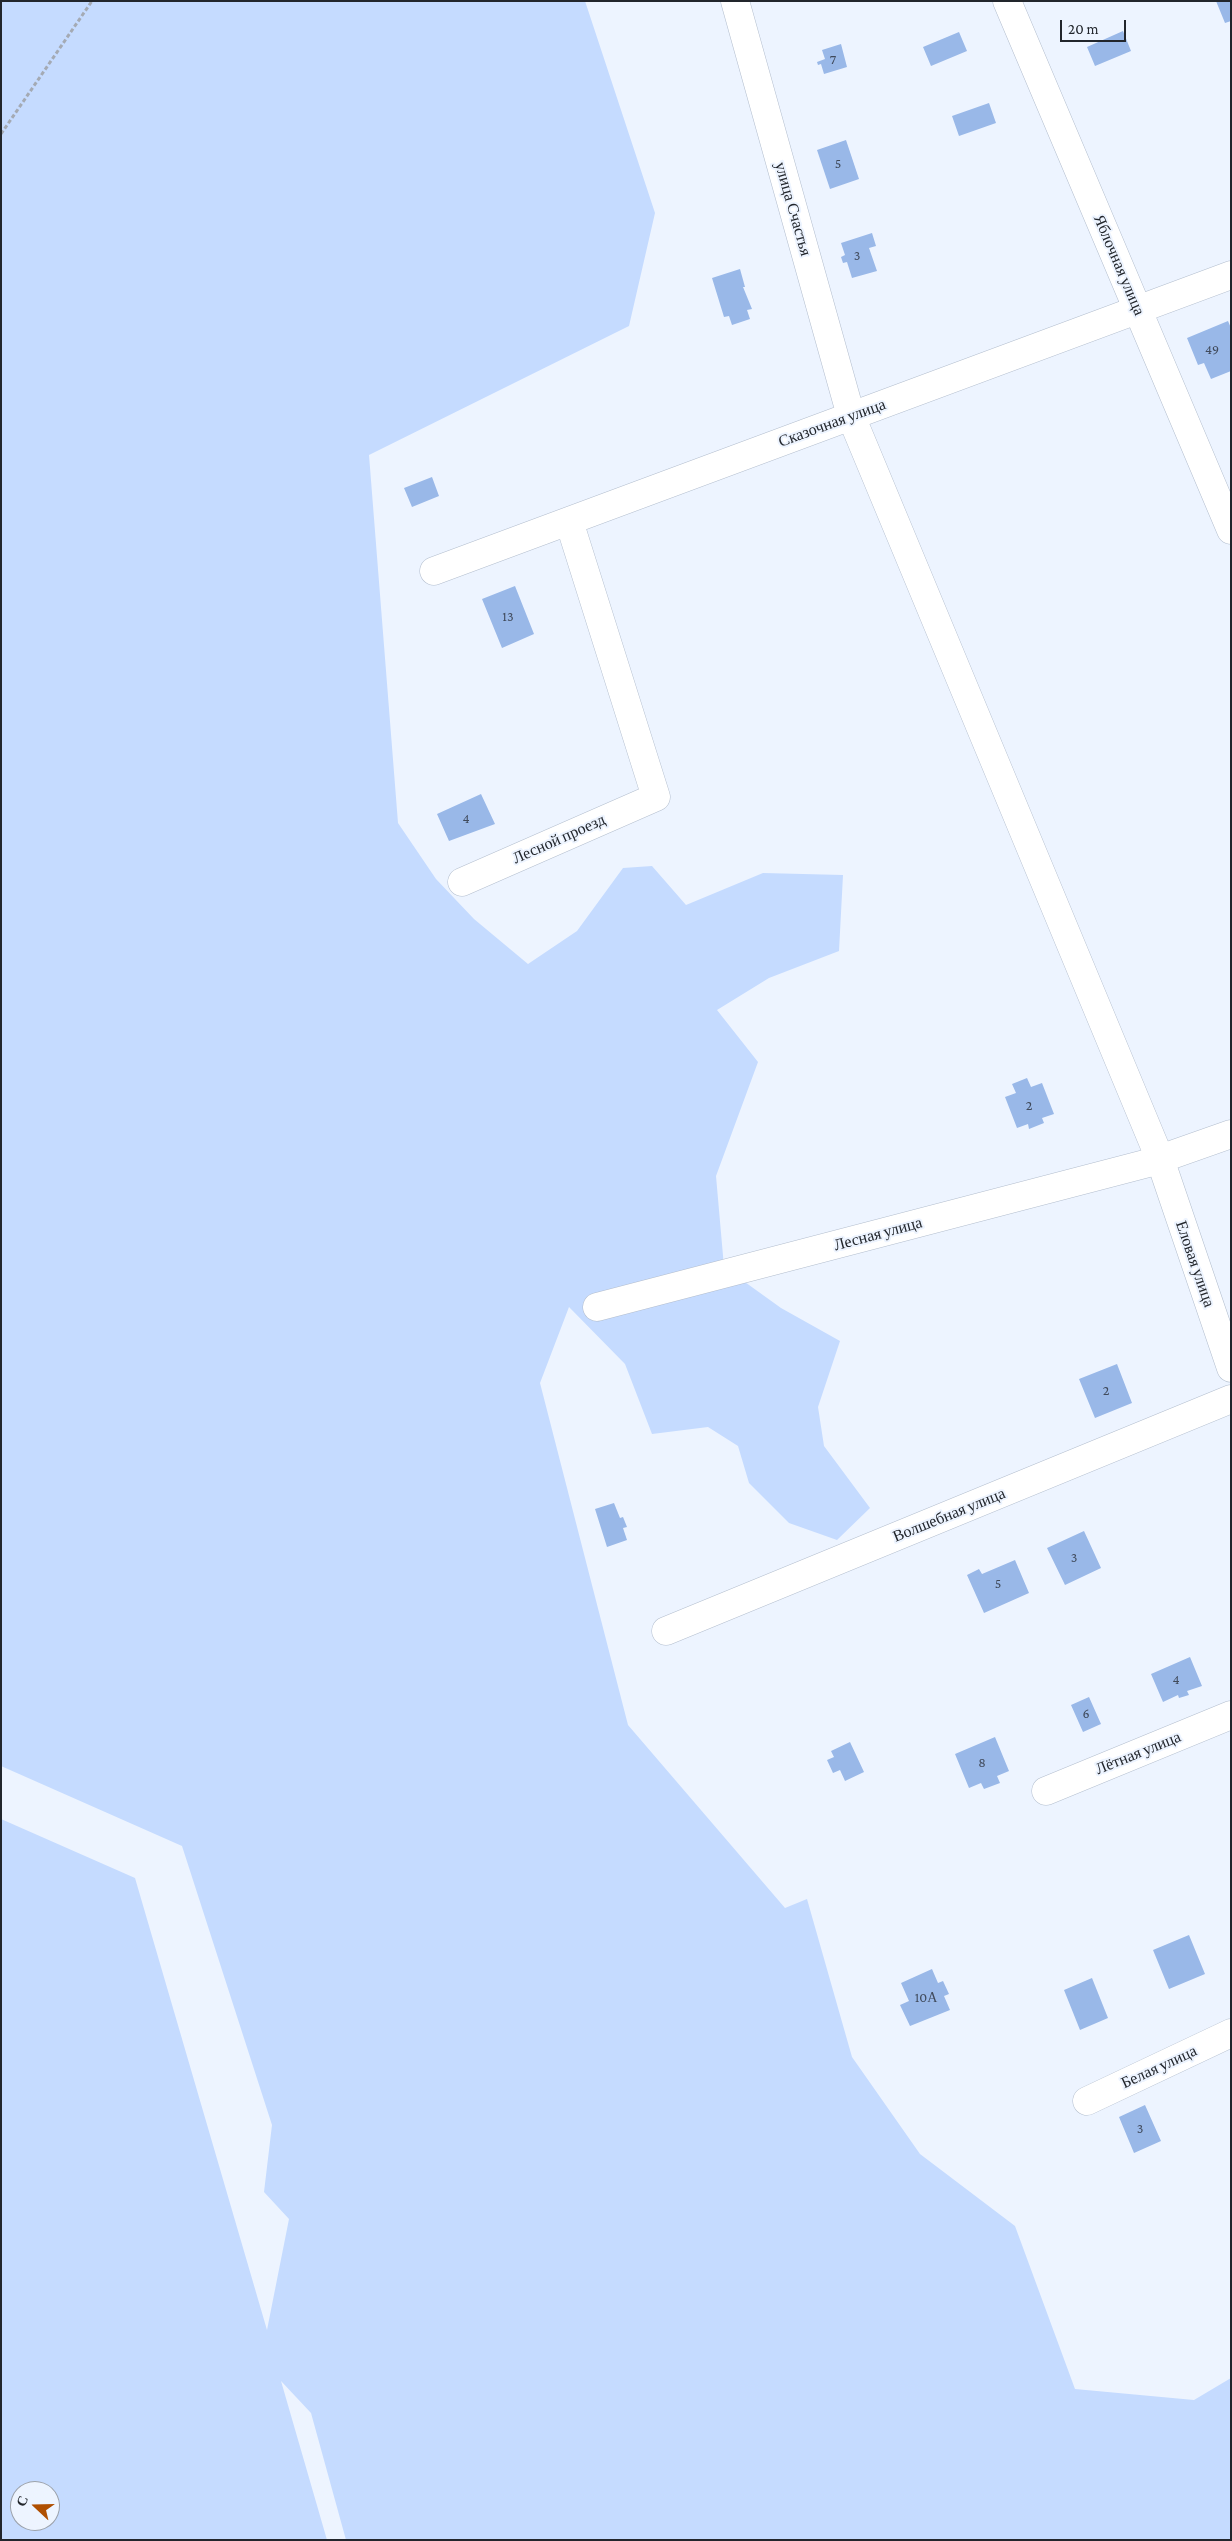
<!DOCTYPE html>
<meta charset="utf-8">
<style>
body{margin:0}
#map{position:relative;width:1232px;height:2541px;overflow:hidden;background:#edf4ff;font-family:"Crimson Pro",serif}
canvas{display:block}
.frame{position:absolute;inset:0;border:2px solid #22262c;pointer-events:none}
.north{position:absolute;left:10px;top:2481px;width:50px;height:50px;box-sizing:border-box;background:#edf4ff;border:1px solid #9ca2ab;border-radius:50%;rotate:291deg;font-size:14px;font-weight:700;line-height:20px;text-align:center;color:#22262c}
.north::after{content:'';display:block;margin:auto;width:18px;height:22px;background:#af4f02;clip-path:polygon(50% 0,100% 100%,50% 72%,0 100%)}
.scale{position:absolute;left:1060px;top:20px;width:66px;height:22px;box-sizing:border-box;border:2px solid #22262c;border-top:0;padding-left:6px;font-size:15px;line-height:18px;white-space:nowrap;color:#22262c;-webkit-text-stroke:4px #edf4ff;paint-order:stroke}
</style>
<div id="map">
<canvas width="1232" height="2541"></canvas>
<div class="frame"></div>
<div class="north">С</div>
<div class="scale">20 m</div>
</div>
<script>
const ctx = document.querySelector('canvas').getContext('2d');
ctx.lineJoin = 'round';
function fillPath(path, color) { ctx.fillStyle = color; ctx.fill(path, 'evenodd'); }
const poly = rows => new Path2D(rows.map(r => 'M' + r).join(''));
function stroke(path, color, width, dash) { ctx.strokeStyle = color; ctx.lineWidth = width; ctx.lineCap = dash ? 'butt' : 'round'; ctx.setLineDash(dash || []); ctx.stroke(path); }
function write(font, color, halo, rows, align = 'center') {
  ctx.font = font + ' "Crimson Pro",serif'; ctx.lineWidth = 4; ctx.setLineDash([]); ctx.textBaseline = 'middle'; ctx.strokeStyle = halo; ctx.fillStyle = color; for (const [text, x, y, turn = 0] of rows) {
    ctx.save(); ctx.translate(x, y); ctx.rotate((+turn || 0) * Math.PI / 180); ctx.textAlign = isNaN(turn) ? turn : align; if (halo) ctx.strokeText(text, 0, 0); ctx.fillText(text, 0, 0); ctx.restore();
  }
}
fillPath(poly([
 [1,1,585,1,655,213,629,326,369,455,398,823,436,879,474,919,528,964,577,931,623,868,652,866,686,905,763,873,843,875,839,951,769,978,717,1010,758,1062,716,1176,724,1267,781,1308,840,1341,818,1407,824,1446,870,1508,837,1540,789,1523,749,1483,738,1446,708,1427,652,1434,625,1364,569,1307,540,1383,628,1725,785,1908,807,1899,852,2057,920,2154,1015,2226,1075,2389,1194,2400,1231,2378,1231,2540,346,2540,311,2413,281,2381,327,2540,1,2540,1,1819,135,1878,267,2330,289,2219,264,2192,272,2125,182,1846,1,1766],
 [20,2491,50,2491,50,2521,20,2521]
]), '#c5dbff');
fillPath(poly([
 [1216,1,1231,1,1231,21,1225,23],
 [1123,31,1131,51,1095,66,1087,47],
 [959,32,967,51,931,66,923,47],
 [841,44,847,67,824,74,821,64,818,65,817,62,825,59,822,50],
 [989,103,996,123,959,136,952,116],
 [846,140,859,179,830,189,817,150],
 [872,233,876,246,869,248,877,271,852,278,847,262,843,263,841,257,845,255,841,243],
 [740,269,745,287,743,287,752,309,747,310,750,319,732,325,729,316,724,317,712,278],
 [1228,321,1231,328,1231,371,1211,379,1204,363,1198,365,1187,338],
 [432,477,439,496,412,507,404,488],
 [515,586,534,634,502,648,482,599],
 [481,794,495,824,449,841,437,814],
 [1027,1078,1031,1087,1042,1083,1054,1114,1042,1118,1044,1123,1029,1129,1028,1124,1017,1128,1005,1097,1016,1093,1012,1084],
 [1117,1364,1132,1403,1095,1418,1079,1379],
 [614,1503,620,1518,623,1517,627,1527,623,1528,627,1540,607,1547,595,1509],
 [1084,1531,1101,1568,1065,1585,1047,1548],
 [1015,1560,1029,1593,984,1613,967,1575,979,1569,982,1574],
 [1190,1657,1202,1686,1187,1691,1189,1695,1179,1698,1178,1695,1163,1702,1151,1674],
 [1089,1697,1101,1724,1083,1732,1071,1705],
 [995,1737,1009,1771,997,1776,1000,1783,984,1789,981,1783,969,1788,955,1754],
 [850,1742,864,1772,845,1781,840,1770,833,1773,827,1760,834,1757,831,1751],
 [1189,1935,1205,1974,1169,1989,1153,1950],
 [932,1969,938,1983,943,1981,949,1994,944,1996,950,2010,910,2026,900,2005,909,2001,901,1983],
 [1092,1978,1108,2018,1080,2030,1064,1990],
 [1145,2105,1161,2141,1134,2153,1119,2117]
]), '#99b8e8');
const minor = poly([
 [735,1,851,416,1160,1159,1231,1368],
 [1007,1,1231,530],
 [434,571,1231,275],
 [462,882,656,797,569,521],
 [1160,1159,1231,1134],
 [597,1307,1160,1160],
 [666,1631,1231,1399],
 [1046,1791,1231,1715],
 [1087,2101,1231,2033]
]);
stroke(minor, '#b3bece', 29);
stroke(poly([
 [1,134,92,1]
]), '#a4aab4', 3, [4, 2.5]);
stroke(minor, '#fff', 28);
write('14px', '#404a5b', null, [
 ["7",833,60],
 ["5",838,164],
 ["3",857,256],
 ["49",1212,350],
 ["13",508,617],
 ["4",466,819],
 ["2",1029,1106],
 ["2",1106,1391],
 ["3",1074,1558],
 ["5",998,1584],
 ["4",1176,1680],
 ["6",1086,1714],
 ["8",982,1763],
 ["10А",926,1998],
 ["3",1140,2129]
]);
write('16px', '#22262c', '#edf4ff', [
 ["улица Счастья",793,209,74],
 ["Яблочная улица",1119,265,67],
 ["Сказочная улица",832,423,-20],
 ["Лесной проезд",559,839,-24],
 ["Лесная улица",878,1234,-15],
 ["Еловая улица",1195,1264,71],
 ["Волшебная улица",949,1515,-22],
 ["Лётная улица",1138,1753,-22],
 ["Белая улица",1159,2067,-25]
]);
</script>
